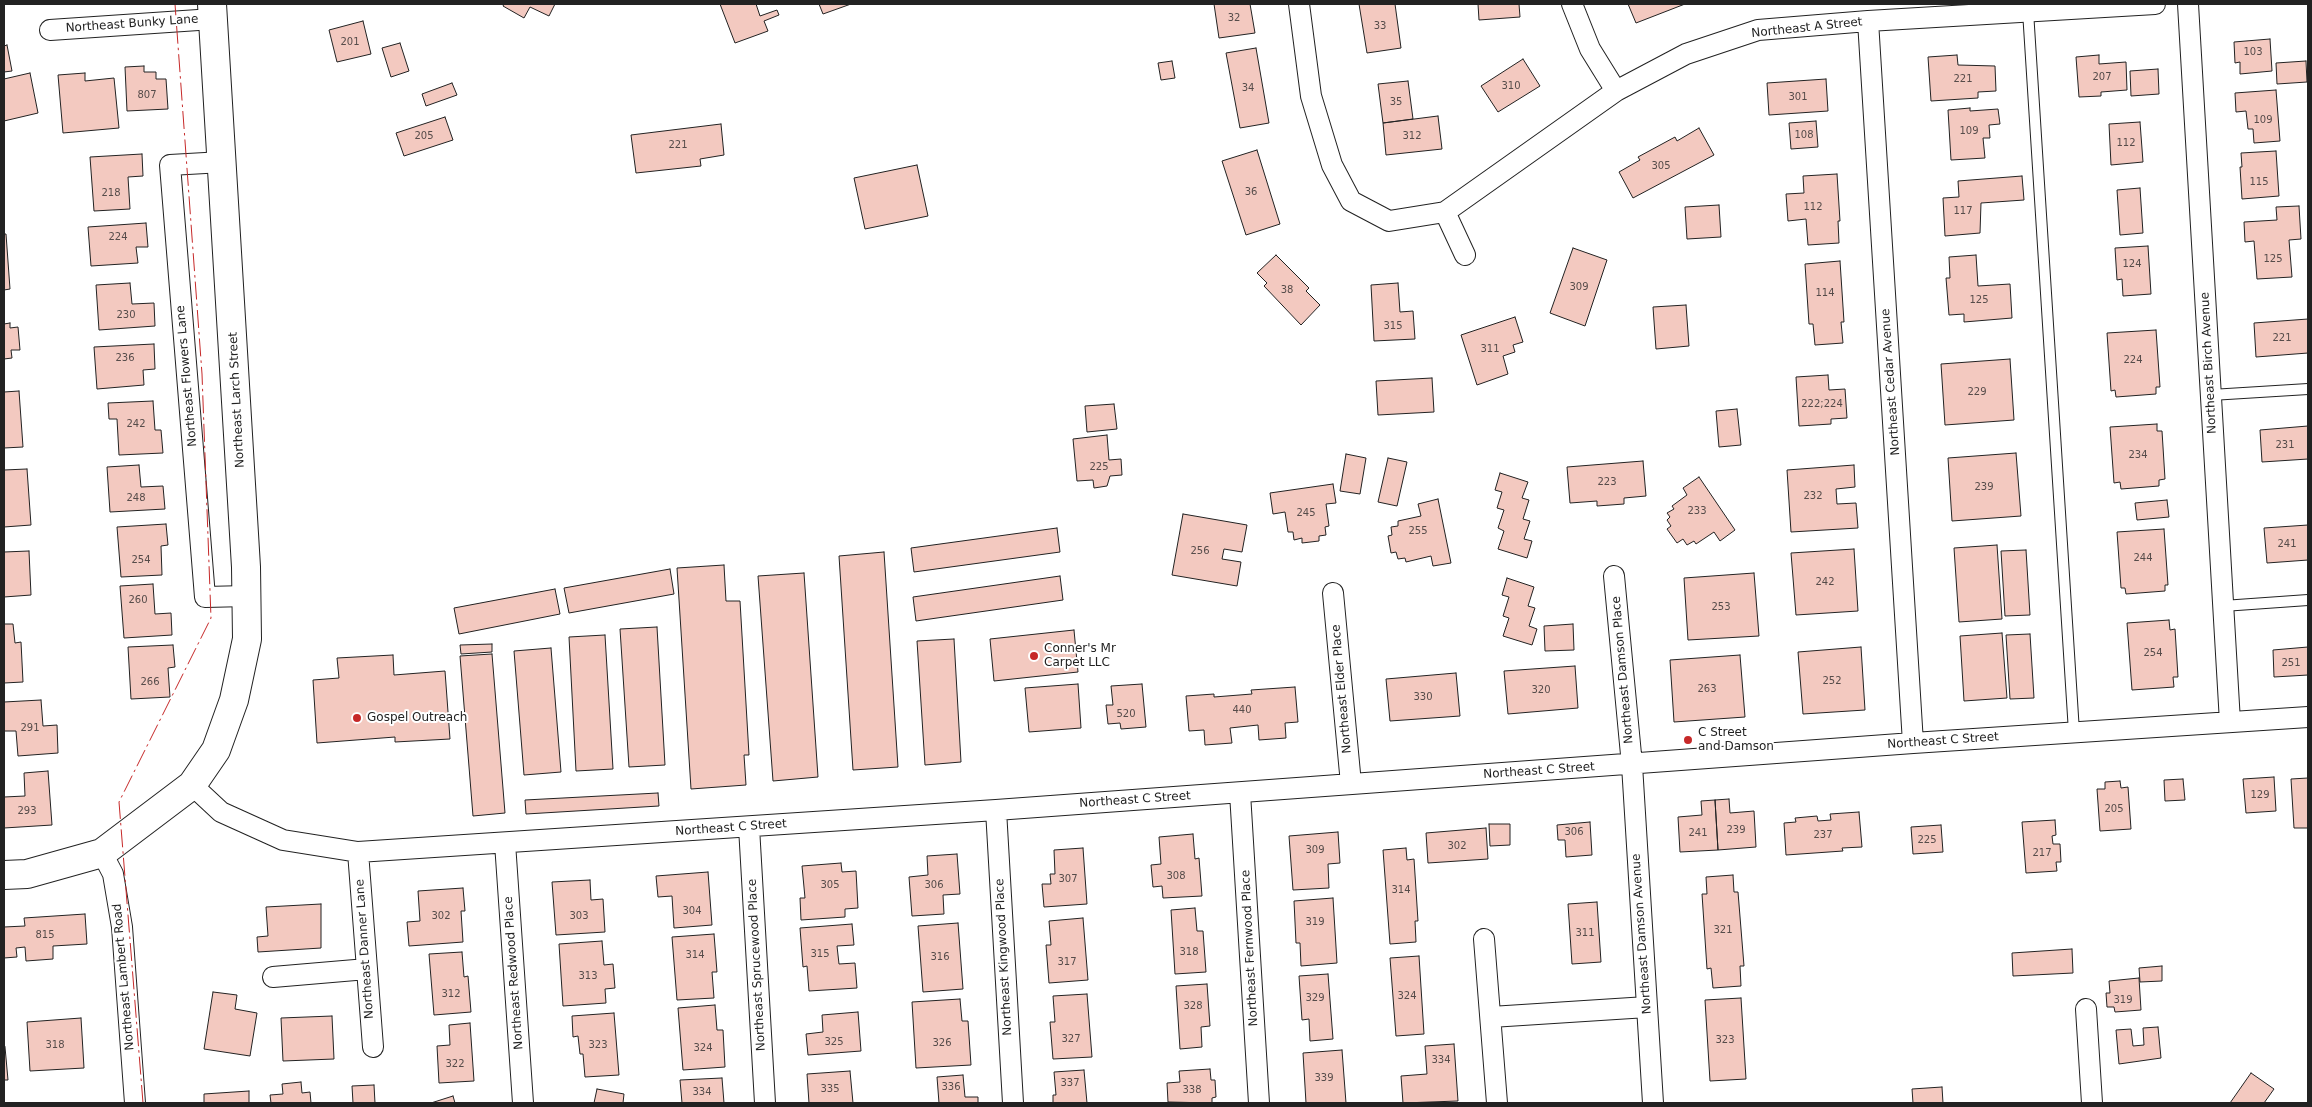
<!DOCTYPE html>
<style>
body{margin:0}
#map{position:relative;width:2312px;height:1107px;overflow:hidden;background:#fff;font-family:"DejaVu Sans",sans-serif}
canvas{display:block}
.frame{position:absolute;inset:0;border:5px solid #222;pointer-events:none}
</style>
<div id="map">
<canvas width="2312" height="1107"></canvas>
<div class="frame"></div>
</div>
<script>
const ctx = document.querySelector('canvas').getContext('2d');
ctx.lineJoin = 'round';
function fillPath(path, color) { ctx.fillStyle = color; ctx.fill(path, 'evenodd'); }
const poly = rows => new Path2D(rows.map(r => 'M' + r).join(''));
function stroke(path, color, width, dash) { ctx.strokeStyle = color; ctx.lineWidth = width; ctx.lineCap = dash ? 'butt' : 'round'; ctx.setLineDash(dash || []); ctx.stroke(path); }
function write(font, color, halo, rows, align = 'center') {
  ctx.font = font + ' "DejaVu Sans",sans-serif'; ctx.lineWidth = 4; ctx.setLineDash([]); ctx.textBaseline = 'middle'; ctx.strokeStyle = halo; ctx.fillStyle = color; for (const [text, x, y, turn = 0] of rows) {
    ctx.save(); ctx.translate(x, y); ctx.rotate((+turn || 0) * Math.PI / 180); ctx.textAlign = isNaN(turn) ? turn : align; if (halo) ctx.strokeText(text, 0, 0); ctx.fillText(text, 0, 0); ctx.restore();
  }
}
const building = poly([
 [504,4,555,4,549,16,530,7,524,18,503,6,504,4],
 [720,4,756,4,760,16,777,10,779,15,764,21,768,31,735,43,720,4],
 [819,4,851,4,823,14,819,4],
 [1214,4,1250,4,1255,33,1219,38,1214,4],
 [1359,4,1395,4,1401,48,1367,53,1359,4],
 [1478,4,1519,4,1520,17,1479,20,1478,4],
 [1628,4,1685,4,1636,23,1628,4],
 [363,21,371,54,337,62,329,30,363,21],
 [2270,39,2272,71,2240,74,2240,62,2235,63,2234,42,2270,39],
 [400,43,409,71,391,77,382,48,400,43],
 [7,45,12,71,4,72,4,46,7,45],
 [1256,48,1269,123,1240,128,1226,53,1256,48],
 [1957,55,1958,65,1995,66,1996,91,1978,92,1978,98,1931,101,1928,57,1957,55],
 [2099,55,2099,64,2126,62,2127,90,2101,92,2101,96,2079,97,2076,57,2099,55],
 [1523,59,1540,86,1498,112,1481,86,1523,59],
 [1172,61,1175,78,1161,80,1158,63,1172,61],
 [2306,61,2307,82,2277,84,2276,63,2306,61],
 [144,66,144,72,156,72,156,79,166,79,168,109,127,111,125,67,144,66],
 [2158,69,2159,94,2131,96,2130,71,2158,69],
 [30,73,38,113,4,121,4,79,30,73],
 [85,73,85,81,114,78,119,128,63,133,58,75,85,73],
 [1826,79,1828,111,1769,115,1767,83,1826,79],
 [1408,81,1413,119,1383,123,1378,84,1408,81],
 [452,83,457,95,426,106,422,94,452,83],
 [2276,90,2280,141,2254,143,2253,129,2248,129,2246,111,2236,112,2235,93,2276,90],
 [1970,108,1970,111,1998,109,2000,124,1989,125,1990,138,1983,138,1985,158,1951,160,1948,110,1970,108],
 [1438,116,1442,149,1386,155,1383,123,1438,116],
 [445,117,453,140,404,156,396,133,445,117],
 [1816,121,1818,147,1791,149,1789,123,1816,121],
 [2140,122,2143,162,2111,165,2109,124,2140,122],
 [721,124,724,155,700,159,701,166,636,173,631,135,721,124],
 [1699,128,1714,155,1633,198,1619,172,1640,160,1638,157,1675,137,1677,141,1699,128],
 [1257,150,1280,224,1246,235,1222,161,1257,150],
 [2276,151,2279,196,2242,199,2240,167,2242,167,2241,153,2276,151],
 [142,154,143,176,128,177,130,209,94,211,90,157,142,154],
 [917,165,928,216,865,229,854,178,917,165],
 [1837,174,1840,221,1838,221,1839,243,1808,245,1806,219,1788,221,1786,194,1804,193,1803,176,1837,174],
 [2022,176,2024,200,1981,203,1980,233,1945,236,1943,198,1959,197,1958,181,2022,176],
 [2140,188,2143,233,2120,235,2117,190,2140,188],
 [1719,205,1721,237,1687,239,1685,207,1719,205],
 [2299,206,2301,239,2289,240,2292,277,2257,279,2254,241,2245,242,2244,222,2277,220,2276,207,2299,206],
 [146,223,148,247,136,247,138,263,91,266,88,227,146,223],
 [4,234,6,234,10,289,4,290,4,234],
 [2148,246,2151,294,2123,296,2122,279,2117,280,2115,248,2148,246],
 [1573,248,1607,260,1585,326,1550,313,1573,248],
 [1276,255,1309,288,1306,291,1320,305,1301,325,1264,286,1267,283,1257,273,1276,255],
 [1976,255,1978,286,2010,284,2012,318,1964,322,1964,314,1949,315,1946,278,1950,278,1949,257,1976,255],
 [1840,261,1844,322,1841,322,1843,343,1815,345,1813,324,1809,324,1805,264,1840,261],
 [130,283,132,304,154,303,155,326,99,330,96,285,130,283],
 [1398,283,1400,312,1413,311,1415,339,1374,341,1371,285,1398,283],
 [1686,305,1689,346,1656,349,1653,307,1686,305],
 [1515,317,1523,342,1513,345,1515,352,1503,356,1508,374,1477,385,1461,335,1515,317],
 [2308,319,2308,353,2256,357,2254,323,2308,319],
 [10,323,10,328,18,327,20,350,11,350,12,358,4,359,4,324,10,323],
 [2156,330,2160,387,2156,387,2156,394,2116,397,2115,390,2111,391,2107,333,2156,330],
 [154,344,155,369,143,370,144,385,97,389,94,347,154,344],
 [2010,359,2014,420,1945,425,1941,364,2010,359],
 [1828,375,1829,390,1845,389,1847,418,1831,419,1831,424,1799,426,1796,377,1828,375],
 [1432,378,1434,412,1378,415,1376,381,1432,378],
 [19,391,23,447,4,448,4,392,19,391],
 [153,401,155,430,161,430,163,453,119,455,117,419,109,419,108,403,153,401],
 [1114,404,1117,429,1087,432,1085,406,1114,404],
 [1737,409,1741,445,1719,447,1716,411,1737,409],
 [2157,424,2157,431,2162,431,2165,479,2159,480,2159,486,2121,489,2120,482,2114,483,2110,427,2157,424],
 [2308,426,2308,459,2262,462,2260,430,2308,426],
 [1107,435,1109,460,1121,459,1122,475,1110,476,1107,486,1094,488,1093,480,1077,481,1073,439,1107,435],
 [2016,453,2021,516,1952,521,1948,458,2016,453],
 [1346,454,1366,458,1360,494,1340,491,1346,454],
 [1388,458,1407,462,1397,506,1378,502,1388,458],
 [1643,461,1646,496,1624,498,1624,504,1597,506,1597,501,1570,503,1567,467,1643,461],
 [139,465,141,487,163,486,165,509,110,512,107,467,139,465],
 [1854,465,1855,487,1836,489,1837,504,1856,503,1858,528,1791,532,1787,470,1854,465],
 [27,469,31,525,4,527,4,470,27,469],
 [1500,473,1528,482,1522,498,1529,500,1523,519,1530,521,1524,539,1532,541,1527,558,1498,549,1504,531,1498,528,1504,510,1497,508,1502,492,1495,490,1500,473],
 [1699,477,1735,530,1720,541,1714,532,1696,544,1694,541,1687,545,1683,539,1677,543,1667,529,1671,526,1667,520,1670,517,1667,513,1674,509,1672,506,1687,495,1683,488,1699,477],
 [1333,484,1336,503,1326,504,1329,526,1325,527,1326,535,1319,536,1319,541,1302,543,1302,538,1294,540,1293,532,1288,532,1285,512,1273,514,1270,493,1333,484],
 [1438,499,1451,563,1433,566,1431,556,1406,562,1405,558,1398,559,1396,552,1391,553,1388,536,1392,535,1391,527,1398,526,1398,521,1421,516,1418,504,1438,499],
 [2167,500,2169,517,2137,520,2135,503,2167,500],
 [1183,514,1247,525,1242,552,1224,549,1222,559,1241,562,1237,586,1172,575,1183,514],
 [166,524,168,545,161,546,162,575,121,577,117,527,166,524],
 [2308,525,2308,560,2267,563,2264,528,2308,525],
 [1057,528,1060,552,914,572,911,548,1057,528],
 [2164,529,2168,585,2165,585,2165,591,2126,594,2125,588,2121,588,2117,532,2164,529],
 [1997,545,2002,619,1959,622,1954,548,1997,545],
 [1854,549,1858,611,1796,615,1791,553,1854,549],
 [2026,550,2030,615,2005,616,2001,551,2026,550],
 [29,551,31,595,4,597,4,552,29,551],
 [884,552,898,767,853,770,839,556,884,552],
 [724,565,726,601,740,601,749,755,744,755,746,785,691,789,677,568,724,565],
 [670,569,674,594,569,613,564,588,670,569],
 [804,573,818,777,773,781,758,576,804,573],
 [1754,573,1759,636,1688,640,1684,578,1754,573],
 [1060,576,1063,600,916,621,913,597,1060,576],
 [1507,578,1534,587,1528,606,1535,608,1529,626,1537,629,1532,645,1503,636,1509,618,1503,616,1509,597,1502,595,1507,578],
 [153,584,155,614,171,613,172,635,124,638,120,586,153,584],
 [555,589,560,614,459,634,454,608,555,589],
 [2169,620,2170,630,2175,629,2178,677,2173,677,2174,687,2132,690,2127,623,2169,620],
 [4,624,13,624,15,643,21,642,23,682,4,683,4,624],
 [1573,624,1574,650,1545,651,1544,626,1573,624],
 [657,627,665,765,629,767,620,629,657,627],
 [1074,630,1078,672,994,681,990,639,1074,630],
 [2002,633,2007,698,1964,701,1960,636,2002,633],
 [2030,634,2034,698,2010,699,2006,635,2030,634],
 [605,635,613,769,576,771,569,637,605,635],
 [954,639,961,762,925,765,917,641,954,639],
 [492,644,492,652,461,654,460,645,492,644],
 [173,645,175,667,168,668,170,697,131,699,128,647,173,645],
 [1861,647,1865,710,1803,714,1798,652,1861,647],
 [2308,647,2308,675,2274,677,2273,650,2308,647],
 [551,648,561,772,524,775,514,651,551,648],
 [492,654,505,813,473,816,460,656,492,654],
 [393,655,394,675,445,671,450,739,395,742,395,737,317,743,313,680,339,678,337,658,393,655],
 [1740,655,1745,717,1674,722,1670,660,1740,655],
 [1575,666,1578,708,1508,714,1504,671,1575,666],
 [1456,673,1460,716,1390,721,1386,679,1456,673],
 [1078,684,1081,728,1029,732,1025,688,1078,684],
 [1142,684,1146,727,1121,729,1120,723,1108,724,1106,705,1113,705,1111,686,1142,684],
 [1295,687,1298,722,1285,723,1286,738,1259,740,1258,725,1230,728,1232,743,1205,745,1204,730,1189,731,1186,696,1214,694,1214,697,1252,694,1251,690,1295,687],
 [41,700,43,726,57,725,58,753,18,756,16,731,4,731,4,702,41,700],
 [48,771,52,825,4,828,4,797,25,796,24,773,48,771],
 [2274,777,2276,811,2246,813,2243,779,2274,777],
 [2308,778,2308,828,2294,828,2291,779,2308,778],
 [2183,779,2185,800,2165,801,2164,780,2183,779],
 [2120,781,2121,788,2128,787,2131,829,2100,831,2097,789,2105,789,2105,782,2120,781],
 [658,793,659,806,526,814,525,800,658,793],
 [1729,799,1730,813,1754,811,1756,847,1718,850,1715,800,1729,799],
 [1715,800,1718,850,1680,852,1678,817,1702,815,1701,801,1715,800],
 [1859,812,1862,847,1842,848,1843,851,1786,855,1784,823,1796,822,1795,818,1817,816,1818,821,1831,820,1830,814,1859,812],
 [2055,820,2056,835,2052,836,2053,844,2060,844,2061,862,2056,862,2057,871,2026,873,2022,822,2055,820],
 [1590,822,1592,855,1566,857,1565,840,1558,840,1557,825,1590,822],
 [1489,824,1510,824,1510,845,1490,846,1489,824],
 [1941,825,1943,852,1913,854,1911,827,1941,825],
 [1486,828,1488,859,1428,863,1426,833,1486,828],
 [1338,832,1340,863,1328,864,1329,888,1293,890,1289,836,1338,832],
 [1193,834,1195,859,1199,858,1202,896,1163,898,1162,886,1153,887,1151,865,1161,864,1159,837,1193,834],
 [1083,848,1087,904,1044,907,1042,884,1051,884,1050,874,1055,874,1054,850,1083,848],
 [1406,848,1407,860,1414,859,1418,921,1415,921,1416,942,1390,944,1383,850,1406,848],
 [957,854,960,894,943,895,944,914,912,916,909,877,928,875,927,856,957,854],
 [841,863,842,872,856,871,858,908,845,909,845,917,801,920,800,898,805,898,802,866,841,863],
 [708,872,712,925,674,928,672,896,658,897,656,876,708,872],
 [1733,875,1734,892,1738,892,1744,966,1740,966,1741,986,1713,988,1711,968,1707,969,1702,894,1707,894,1706,877,1733,875],
 [590,880,591,900,603,899,605,932,556,935,552,882,590,880],
 [463,888,465,911,461,911,463,942,409,946,407,922,420,921,418,891,463,888],
 [1333,898,1337,963,1301,966,1300,943,1296,943,1294,901,1333,898],
 [1597,902,1601,962,1572,964,1568,904,1597,902],
 [321,904,321,948,258,952,257,937,268,936,266,907,321,904],
 [1195,908,1197,931,1203,931,1206,972,1175,974,1171,910,1195,908],
 [85,914,87,944,53,946,53,959,26,961,25,947,16,948,17,957,4,958,4,927,25,926,24,918,85,914],
 [1083,918,1088,980,1049,983,1046,945,1051,945,1049,921,1083,918],
 [958,923,963,989,923,992,918,926,958,923],
 [852,924,854,945,837,946,839,964,855,963,857,988,809,991,807,966,803,967,800,928,852,924],
 [714,934,717,972,712,972,714,998,677,1000,672,937,714,934],
 [602,941,604,965,613,964,615,988,605,989,606,1003,563,1006,559,944,602,941],
 [2072,949,2073,973,2013,976,2012,953,2072,949],
 [462,952,464,977,468,976,471,1012,434,1015,429,954,462,952],
 [1419,956,1424,1034,1396,1036,1390,958,1419,956],
 [2162,966,2162,981,2140,982,2139,968,2162,966],
 [1328,974,1333,1039,1310,1041,1309,1019,1302,1020,1299,976,1328,974],
 [2139,978,2141,1010,2115,1012,2114,1007,2107,1007,2106,993,2110,993,2109,981,2139,978],
 [1207,984,1210,1026,1201,1027,1202,1047,1180,1049,1176,986,1207,984],
 [213,992,237,995,235,1009,257,1013,250,1056,204,1049,213,992],
 [1087,994,1092,1057,1053,1059,1050,1022,1055,1022,1053,996,1087,994],
 [1741,998,1746,1079,1710,1081,1705,1000,1741,998],
 [960,999,962,1021,968,1021,971,1065,916,1068,912,1002,960,999],
 [715,1005,717,1030,723,1030,725,1067,683,1070,678,1008,715,1005],
 [858,1012,861,1051,808,1055,806,1034,823,1032,822,1015,858,1012],
 [614,1013,619,1075,585,1077,583,1054,580,1054,578,1036,573,1037,572,1016,614,1013],
 [332,1016,334,1059,283,1061,281,1018,332,1016],
 [81,1018,84,1068,30,1071,27,1022,81,1018],
 [470,1023,474,1081,439,1083,437,1046,450,1045,449,1025,470,1023],
 [2158,1027,2161,1058,2119,1064,2116,1030,2131,1029,2133,1046,2144,1045,2143,1028,2158,1027],
 [1454,1044,1458,1101,1403,1103,1401,1076,1427,1074,1425,1046,1454,1044],
 [5,1047,8,1080,4,1080,4,1048,5,1047],
 [1342,1050,1346,1103,1306,1103,1303,1053,1342,1050],
 [1210,1069,1211,1080,1215,1080,1216,1097,1212,1098,1212,1103,1168,1102,1167,1083,1180,1082,1179,1071,1210,1069],
 [1084,1070,1087,1103,1053,1103,1053,1095,1056,1095,1054,1072,1084,1070],
 [850,1071,853,1103,809,1103,807,1074,850,1071],
 [2251,1073,2274,1089,2264,1103,2230,1103,2251,1073],
 [963,1075,965,1097,978,1097,978,1103,939,1103,937,1077,963,1075],
 [722,1078,724,1103,682,1103,680,1080,722,1078],
 [301,1082,302,1093,310,1092,311,1103,271,1103,270,1095,283,1094,282,1084,301,1082],
 [374,1085,375,1103,353,1103,352,1086,374,1085],
 [1942,1087,1943,1103,1913,1103,1912,1089,1942,1087],
 [597,1089,624,1094,623,1103,594,1103,597,1089],
 [249,1091,249,1103,204,1103,204,1094,249,1091],
 [453,1096,455,1103,431,1103,453,1096]
]);
fillPath(building, '#f3c9c0');
stroke(building, '#222', 1);
const service = poly([
 [2028,11,2074,732],
 [2211,395,2308,389],
 [2223,606,2308,600]
]);
const minor = poly([
 [1299,4,1311,96,1332,165,1351,201,1389,221,1445,212,1616,91,1686,54,1758,30,1868,21,2155,4],
 [1572,4,1590,49,1616,91],
 [2188,4,2230,722],
 [1868,21,1913,743],
 [50,30,213,19],
 [223,162,170,165,205,597,247,596],
 [1445,212,1465,255],
 [1614,576,1632,765,1653,1103],
 [1333,593,1351,784],
 [192,785,221,812,283,840,358,852,996,810,1913,743,2308,717],
 [1240,793,1259,1103],
 [996,810,1013,1103],
 [749,827,765,1103],
 [505,843,523,1103],
 [358,852,373,1047],
 [102,853,113,874,122,927,135,1103],
 [1484,939,1497,1103],
 [273,977,367,969],
 [2086,1009,2092,1103],
 [1491,1017,1647,1007]
]);
const secondary = poly([
 [4,875,27,874,102,853,192,785,216,750,234,700,247,639,246,567,212,4]
]);
stroke(service, '#222', 12);
stroke(minor, '#222', 22);
stroke(secondary, '#222', 30);
stroke(service, '#fff', 10);
stroke(minor, '#fff', 20);
stroke(secondary, '#fff', 28);
stroke(poly([
 [143,1103,119,802,211,618,202,374,175,4]
]), '#c62828', 1, [18, 4, 2.5, 4]);
for (const [x, y, r, color] of [
 [1034,656,5,"#c62828"],
 [357,718,5,"#c62828"],
 [1688,740,5,"#c62828"]
]) { const dot = new Path2D(); dot.arc(x, y, r, 0, 2 * Math.PI); ctx.fillStyle = color; ctx.fill(dot); stroke(dot, '#fff', 2); }
write('10px', '#564c4a', null, [
 ["32",1234,18],
 ["33",1380,26],
 ["201",350,42],
 ["103",2253,52],
 ["207",2102,77],
 ["221",1963,79],
 ["310",1511,86],
 ["34",1248,88],
 ["807",147,95],
 ["301",1798,97],
 ["35",1396,102],
 ["109",2263,120],
 ["109",1969,131],
 ["108",1804,135],
 ["205",424,136],
 ["312",1412,136],
 ["112",2126,143],
 ["221",678,145],
 ["305",1661,166],
 ["115",2259,182],
 ["36",1251,192],
 ["218",111,193],
 ["112",1813,207],
 ["117",1963,211],
 ["224",118,237],
 ["125",2273,259],
 ["124",2132,264],
 ["309",1579,287],
 ["38",1287,290],
 ["114",1825,293],
 ["125",1979,300],
 ["230",126,315],
 ["315",1393,326],
 ["221",2282,338],
 ["311",1490,349],
 ["236",125,358],
 ["224",2133,360],
 ["229",1977,392],
 ["222;224",1822,404],
 ["242",136,424],
 ["231",2285,445],
 ["234",2138,455],
 ["225",1099,467],
 ["223",1607,482],
 ["239",1984,487],
 ["232",1813,496],
 ["248",136,498],
 ["233",1697,511],
 ["245",1306,513],
 ["255",1418,531],
 ["241",2287,544],
 ["256",1200,551],
 ["244",2143,558],
 ["254",141,560],
 ["242",1825,582],
 ["260",138,600],
 ["253",1721,607],
 ["254",2153,653],
 ["251",2291,663],
 ["252",1832,681],
 ["266",150,682],
 ["263",1707,689],
 ["320",1541,690],
 ["330",1423,697],
 ["440",1242,710],
 ["520",1126,714],
 ["291",30,728],
 ["129",2260,795],
 ["205",2114,809],
 ["293",27,811],
 ["239",1736,830],
 ["306",1574,832],
 ["241",1698,833],
 ["237",1823,835],
 ["225",1927,840],
 ["302",1457,846],
 ["309",1315,850],
 ["217",2042,853],
 ["308",1176,876],
 ["307",1068,879],
 ["305",830,885],
 ["306",934,885],
 ["314",1401,890],
 ["304",692,911],
 ["302",441,916],
 ["303",579,916],
 ["319",1315,922],
 ["321",1723,930],
 ["311",1585,933],
 ["815",45,935],
 ["318",1189,952],
 ["315",820,954],
 ["314",695,955],
 ["316",940,957],
 ["317",1067,962],
 ["313",588,976],
 ["312",451,994],
 ["324",1407,996],
 ["329",1315,998],
 ["319",2123,1000],
 ["328",1193,1006],
 ["327",1071,1039],
 ["323",1725,1040],
 ["325",834,1042],
 ["326",942,1043],
 ["318",55,1045],
 ["323",598,1045],
 ["324",703,1048],
 ["334",1441,1060],
 ["322",455,1064],
 ["339",1324,1078],
 ["337",1070,1083],
 ["336",951,1087],
 ["335",830,1089],
 ["338",1192,1090],
 ["334",702,1092]
]);
write('12px', '#222', '#fff', [
 ["Northeast Bunky Lane",132,24,-4],
 ["Northeast A Street",1807,28,-6],
 ["Northeast Birch Avenue",2209,363,-93],
 ["Northeast Flowers Lane",187,376,-95],
 ["Northeast Cedar Avenue",1891,382,-94],
 ["Northeast Larch Street",237,400,-93],
 ["Northeast Damson Place",1623,670,-95],
 ["Northeast Elder Place",1342,689,-95],
 ["Northeast C Street",1943,741,-4],
 ["Northeast C Street",1539,771,-4],
 ["Northeast C Street",1135,800,-4],
 ["Northeast C Street",731,828,-4],
 ["Northeast Damson Avenue",1642,934,-94],
 ["Northeast Fernwood Place",1250,948,-93],
 ["Northeast Danner Lane",365,949,-94],
 ["Northeast Kingwood Place",1004,957,-93],
 ["Northeast Sprucewood Place",757,965,-93],
 ["Northeast Redwood Place",514,973,-94],
 ["Northeast Lambert Road",124,977,-95]
]);
write('12px', '#222', '#fff', [
 ["Conner's Mr",1044,649],
 ["Carpet LLC",1044,663],
 ["Gospel Outreach",367,718],
 ["C Street",1698,733],
 ["and Damson",1698,747]
], 'left');
</script>
